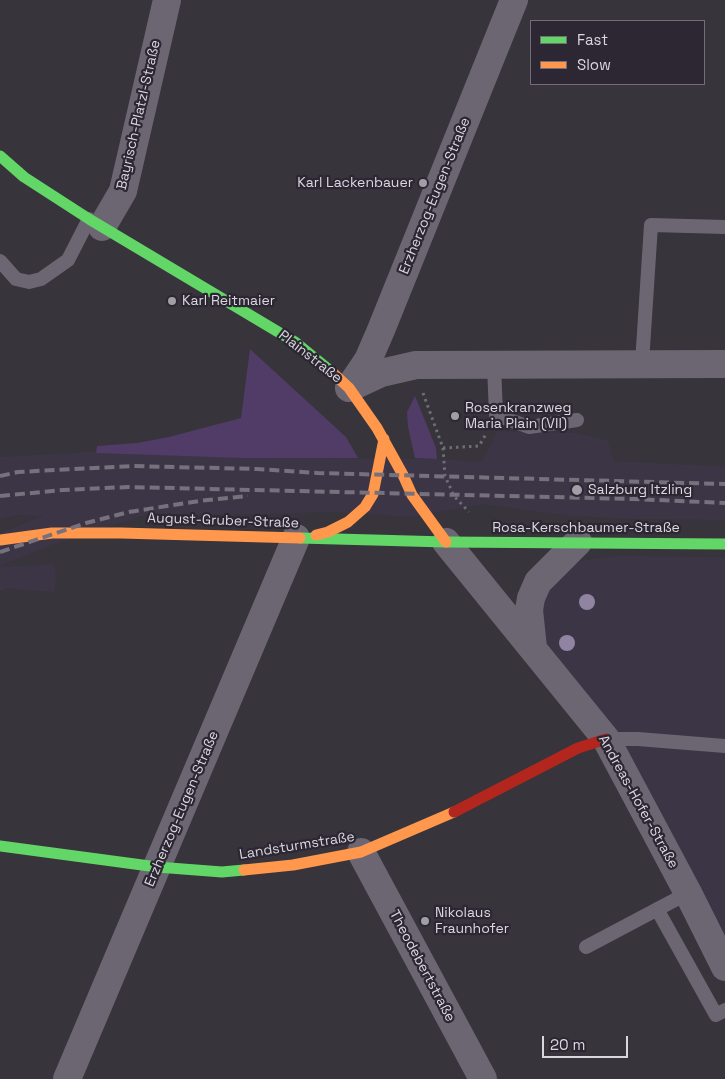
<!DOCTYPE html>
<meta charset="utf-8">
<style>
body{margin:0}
#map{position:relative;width:725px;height:1079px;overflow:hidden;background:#37343b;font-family:"Space Grotesk",sans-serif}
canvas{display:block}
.legend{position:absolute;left:530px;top:20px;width:175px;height:65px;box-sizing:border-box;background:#2c2733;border:1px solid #726d78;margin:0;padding:6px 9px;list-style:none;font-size:15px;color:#dad7df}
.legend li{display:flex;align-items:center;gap:10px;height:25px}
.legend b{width:25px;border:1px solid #726d78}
.scale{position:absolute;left:542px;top:1036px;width:86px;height:22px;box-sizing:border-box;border:2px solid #dad7df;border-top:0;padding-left:6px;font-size:15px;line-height:18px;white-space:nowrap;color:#dad7df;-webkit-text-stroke:4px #2c2733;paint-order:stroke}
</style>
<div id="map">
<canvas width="725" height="1079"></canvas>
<ul class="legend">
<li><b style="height:6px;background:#63d668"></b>Fast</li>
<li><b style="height:6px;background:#ff974d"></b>Slow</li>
</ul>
<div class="scale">20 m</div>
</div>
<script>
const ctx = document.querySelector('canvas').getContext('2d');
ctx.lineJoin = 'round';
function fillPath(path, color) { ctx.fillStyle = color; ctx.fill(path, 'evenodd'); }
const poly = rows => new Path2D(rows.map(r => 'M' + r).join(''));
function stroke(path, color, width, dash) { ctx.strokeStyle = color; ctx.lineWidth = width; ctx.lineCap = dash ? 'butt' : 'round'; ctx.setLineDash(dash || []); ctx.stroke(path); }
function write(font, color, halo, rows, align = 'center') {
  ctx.font = font + ' "Space Grotesk",sans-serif'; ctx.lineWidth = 4.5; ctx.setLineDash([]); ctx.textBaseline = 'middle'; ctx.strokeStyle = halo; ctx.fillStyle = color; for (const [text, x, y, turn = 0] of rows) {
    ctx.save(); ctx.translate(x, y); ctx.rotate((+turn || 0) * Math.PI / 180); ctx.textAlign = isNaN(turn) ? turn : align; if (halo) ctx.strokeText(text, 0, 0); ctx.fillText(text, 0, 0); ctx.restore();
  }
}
fillPath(poly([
 [498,431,577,433,608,441,614,461,725,467,725,520,638,519,572,516,482,504,410,517,336,512,264,514,149,514,54,544,0,565,0,533,43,516,15,515,0,519,0,457,88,452,240,458,437,459,482,462],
 [614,556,725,557,725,967,688,893,533,648,539,586,575,562],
 [54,564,56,578,54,592,7,588,0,591,0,567]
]), '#3c3546');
fillPath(poly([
 [250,349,346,437,358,458,240,458,96,453,97,446,137,443,169,437,241,418],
 [415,396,436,448,437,459,415,458,408,427,407,412]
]), '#503c67');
stroke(poly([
 [423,393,443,448,445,476,454,496,469,512],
 [443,448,479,446,486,434]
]), '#716d76', 3, [2.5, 4]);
stroke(poly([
 [0,261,16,279,29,282,41,279,68,260,89,219],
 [642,363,651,225,725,227],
 [494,365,496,415,529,427,577,420],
 [606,739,638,739,725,746],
 [657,909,716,1015,725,1010],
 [586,947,688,893]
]), '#6c6673', 14);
stroke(poly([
 [102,227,123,191,167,0],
 [349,388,368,360,381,330,514,0],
 [349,388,381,373,416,365,725,364],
 [446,542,606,739,688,893,725,967],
 [533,648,529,610,531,598,538,582,578,542],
 [361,852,483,1079],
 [67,1079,296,538]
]), '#6c6673', 28);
stroke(poly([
 [0,156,24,177,89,219,295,342,333,373],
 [300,538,446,542,725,544],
 [0,846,157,867,222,872,244,870]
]), '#63d668', 11);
stroke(poly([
 [333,373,349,388,377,428,403,475,412,495,446,542],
 [316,535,328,532,348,522,365,507,373,494,384,439],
 [0,540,52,533,121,533,300,538],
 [244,870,293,865,361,852,454,812]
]), '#ff974d', 11);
stroke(poly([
 [454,812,578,748,606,739]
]), '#b3261e', 11);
stroke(poly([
 [0,476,18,472,132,466,257,469,318,473,725,484],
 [0,496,63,490,128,487,634,499,725,503],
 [0,552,86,523,129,512,199,501,248,496]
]), '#76717c', 4, [10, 5]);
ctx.fillStyle = '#9184a3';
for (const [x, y] of [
 [587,602],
 [567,643]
]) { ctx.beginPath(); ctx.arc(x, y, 8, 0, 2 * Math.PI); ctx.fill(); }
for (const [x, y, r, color] of [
 [423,183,5,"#a19ea6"],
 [172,301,5,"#a19ea6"],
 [455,416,5,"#a19ea6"],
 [577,490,6,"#a19ea6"],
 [425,921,5,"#a19ea6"]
]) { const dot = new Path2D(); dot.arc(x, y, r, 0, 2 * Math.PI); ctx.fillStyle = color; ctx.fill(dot); stroke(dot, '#2c2733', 2); }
write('14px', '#dad7df', '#2c2733', [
 ["Bayrisch-Platzl-Straße",139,115,-77],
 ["Erzherzog-Eugen-Straße",435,196,-68],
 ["Plainstraße",310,357,38],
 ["August-Gruber-Straße",223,521,2],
 ["Rosa-Kerschbaumer-Straße",586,528],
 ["Andreas-Hofer-Straße",638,802,61],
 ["Erzherzog-Eugen-Straße",182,809,-67],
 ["Landsturmstraße",297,846,-9],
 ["Theodebertstraße",422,966,62]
]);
write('14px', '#dad7df', '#2c2733', [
 ["Karl Lackenbauer",413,183,"right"],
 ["Karl Reitmaier",182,301],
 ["Rosenkranzweg",465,408],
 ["Maria Plain (VII)",465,424],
 ["Salzburg Itzling",588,490],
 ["Nikolaus",435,913],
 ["Fraunhofer",435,929]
], 'left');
</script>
